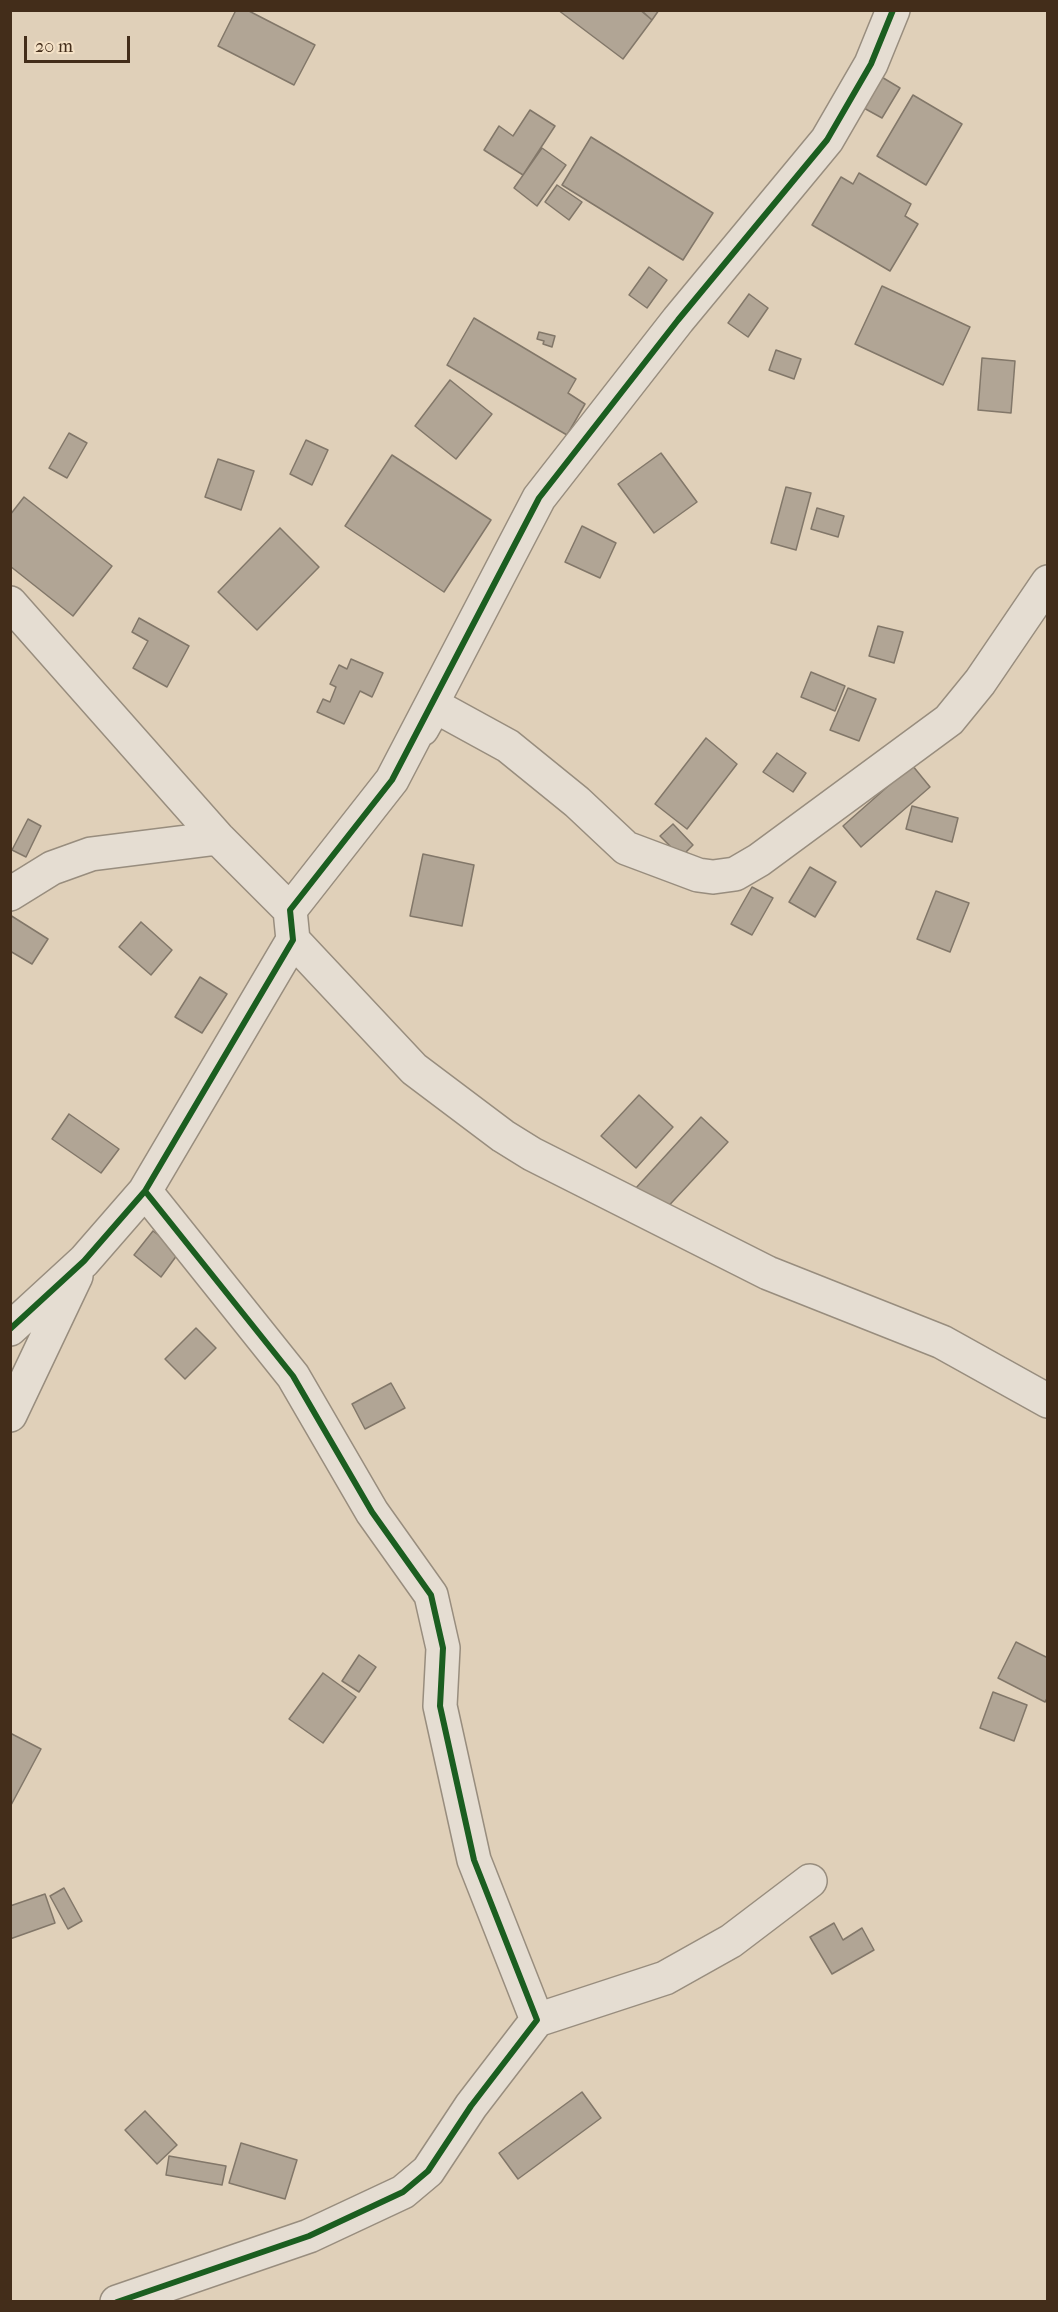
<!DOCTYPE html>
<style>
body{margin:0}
#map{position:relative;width:1058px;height:2312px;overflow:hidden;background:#e0d0b9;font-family:"IM FELL French Canon",serif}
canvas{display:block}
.frame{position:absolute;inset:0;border:12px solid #432d1a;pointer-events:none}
.scale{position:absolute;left:24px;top:36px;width:106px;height:27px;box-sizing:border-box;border:3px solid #432d1a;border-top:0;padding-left:8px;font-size:18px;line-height:21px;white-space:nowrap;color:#432d1a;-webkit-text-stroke:4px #f5e2c7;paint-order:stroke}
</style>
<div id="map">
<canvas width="1058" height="2312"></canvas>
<div class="frame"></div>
<div class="scale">20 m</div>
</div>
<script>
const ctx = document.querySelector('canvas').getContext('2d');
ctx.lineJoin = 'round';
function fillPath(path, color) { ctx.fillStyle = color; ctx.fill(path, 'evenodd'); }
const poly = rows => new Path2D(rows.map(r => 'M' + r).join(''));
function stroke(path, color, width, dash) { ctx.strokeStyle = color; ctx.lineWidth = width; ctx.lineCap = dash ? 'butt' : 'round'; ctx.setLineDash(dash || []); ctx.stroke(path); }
const building = poly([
 [236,10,247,10,315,45,294,85,218,46,236,10],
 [558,10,640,10,652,20,623,59,558,10],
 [641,10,659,10,652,20,641,10],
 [880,76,900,88,882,118,862,107,880,76],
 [913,95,962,124,926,185,877,156,913,95],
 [530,110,555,126,523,175,484,150,499,126,513,136,530,110],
 [591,137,713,213,683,260,562,185,591,137],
 [542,148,566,165,537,206,514,188,542,148],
 [859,173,911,204,905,216,918,224,890,271,812,225,841,177,853,184,859,173],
 [557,185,582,202,569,220,545,202,557,185],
 [649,267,667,280,647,308,629,295,649,267],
 [882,286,970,327,943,385,855,344,882,286],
 [749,294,768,308,748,337,728,323,749,294],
 [474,318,576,379,568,393,585,404,567,435,447,365,474,318],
 [539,332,555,336,552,347,543,344,544,341,537,339,539,332],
 [776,350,801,359,794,379,769,370,776,350],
 [982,358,1015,361,1011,413,978,410,982,358],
 [450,380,492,414,456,459,415,426,450,380],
 [69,433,87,443,67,478,49,468,69,433],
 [306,440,328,450,312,485,290,474,306,440],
 [661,453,697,502,654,533,618,484,661,453],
 [392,455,491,520,444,592,345,526,392,455],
 [218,459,254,471,241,510,205,497,218,459],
 [786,487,811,493,796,550,771,543,786,487],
 [24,497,112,566,73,616,10,566,10,515,24,497],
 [817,508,844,516,838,537,811,529,817,508],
 [582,526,616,543,600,578,565,562,582,526],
 [280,528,319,567,257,630,218,592,280,528],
 [139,618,189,646,167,687,133,668,148,641,132,632,139,618],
 [878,626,903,632,894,663,869,656,878,626],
 [351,659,383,673,372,697,360,691,344,724,317,712,323,699,330,702,336,687,330,684,339,665,347,669,351,659],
 [811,672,845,686,835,711,801,697,811,672],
 [848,688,876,699,859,741,830,730,848,688],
 [706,738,737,764,687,829,655,804,706,738],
 [777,753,806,773,793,792,763,772,777,753],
 [912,765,930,787,861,847,843,826,912,765],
 [912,806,958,818,952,842,906,829,912,806],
 [28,819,41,826,26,857,12,850,28,819],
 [673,824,693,845,681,857,660,836,673,824],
 [423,854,474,865,462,926,410,916,423,854],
 [810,867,836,882,815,917,789,902,810,867],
 [752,887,773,898,752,935,731,924,752,887],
 [936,891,969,903,950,952,917,939,936,891],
 [10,915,48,939,32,964,10,951,10,915],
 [141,922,172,950,151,975,119,947,141,922],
 [200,977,227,994,202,1033,175,1017,200,977],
 [639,1095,673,1127,636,1168,601,1136,639,1095],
 [69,1114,119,1149,101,1173,52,1139,69,1114],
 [701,1117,728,1142,662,1213,635,1189,701,1117],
 [153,1231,180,1251,161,1277,134,1255,153,1231],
 [196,1328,216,1348,185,1379,165,1359,196,1328],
 [391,1383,405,1408,365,1429,352,1404,391,1383],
 [1016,1642,1048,1658,1048,1697,1045,1702,998,1678,1016,1642],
 [359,1655,376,1667,359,1692,342,1681,359,1655],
 [323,1673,356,1697,323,1743,289,1719,323,1673],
 [993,1692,1027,1705,1014,1741,980,1728,993,1692],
 [10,1733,41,1749,10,1807,10,1733],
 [64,1888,82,1921,68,1929,50,1896,64,1888],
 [45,1894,55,1923,10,1939,10,1906,45,1894],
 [834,1923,843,1940,862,1928,874,1950,832,1974,810,1937,834,1923],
 [582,2092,601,2118,518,2179,499,2153,582,2092],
 [145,2111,177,2145,157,2164,125,2130,145,2111],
 [241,2143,297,2160,285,2199,229,2183,241,2143],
 [169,2156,226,2166,222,2185,166,2175,169,2156]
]);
fillPath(building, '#b1a595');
stroke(building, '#827769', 1.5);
const minor = poly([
 [10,603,218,838,290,910],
 [422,729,435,706,508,746,577,802,626,848,698,875,713,877,735,874,759,860,949,720,980,682,1048,582],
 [10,894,52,868,91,854,218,838],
 [293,940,414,1069,503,1136,532,1154,768,1273,942,1342,1048,1401],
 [10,1329,84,1261,145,1191,293,940,290,910,392,780,539,498,678,320,827,140,871,64,893,10],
 [10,1415,76,1276],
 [537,2020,665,1978,731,1941,810,1881],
 [117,2302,309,2236,403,2192,428,2171,471,2106,537,2020,474,1860,440,1706,443,1648,431,1595,372,1512,293,1376,145,1191]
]);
stroke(minor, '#988d7e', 36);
stroke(minor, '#e5ddd2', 33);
stroke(poly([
 [10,1329,84,1261,145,1191,293,940,290,910,392,780,539,498,678,320,827,140,871,64,893,10],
 [117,2302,309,2236,403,2192,428,2171,471,2106,537,2020,474,1860,440,1706,443,1648,431,1595,372,1512,293,1376,145,1191]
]), '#1b5e20', 6);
</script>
